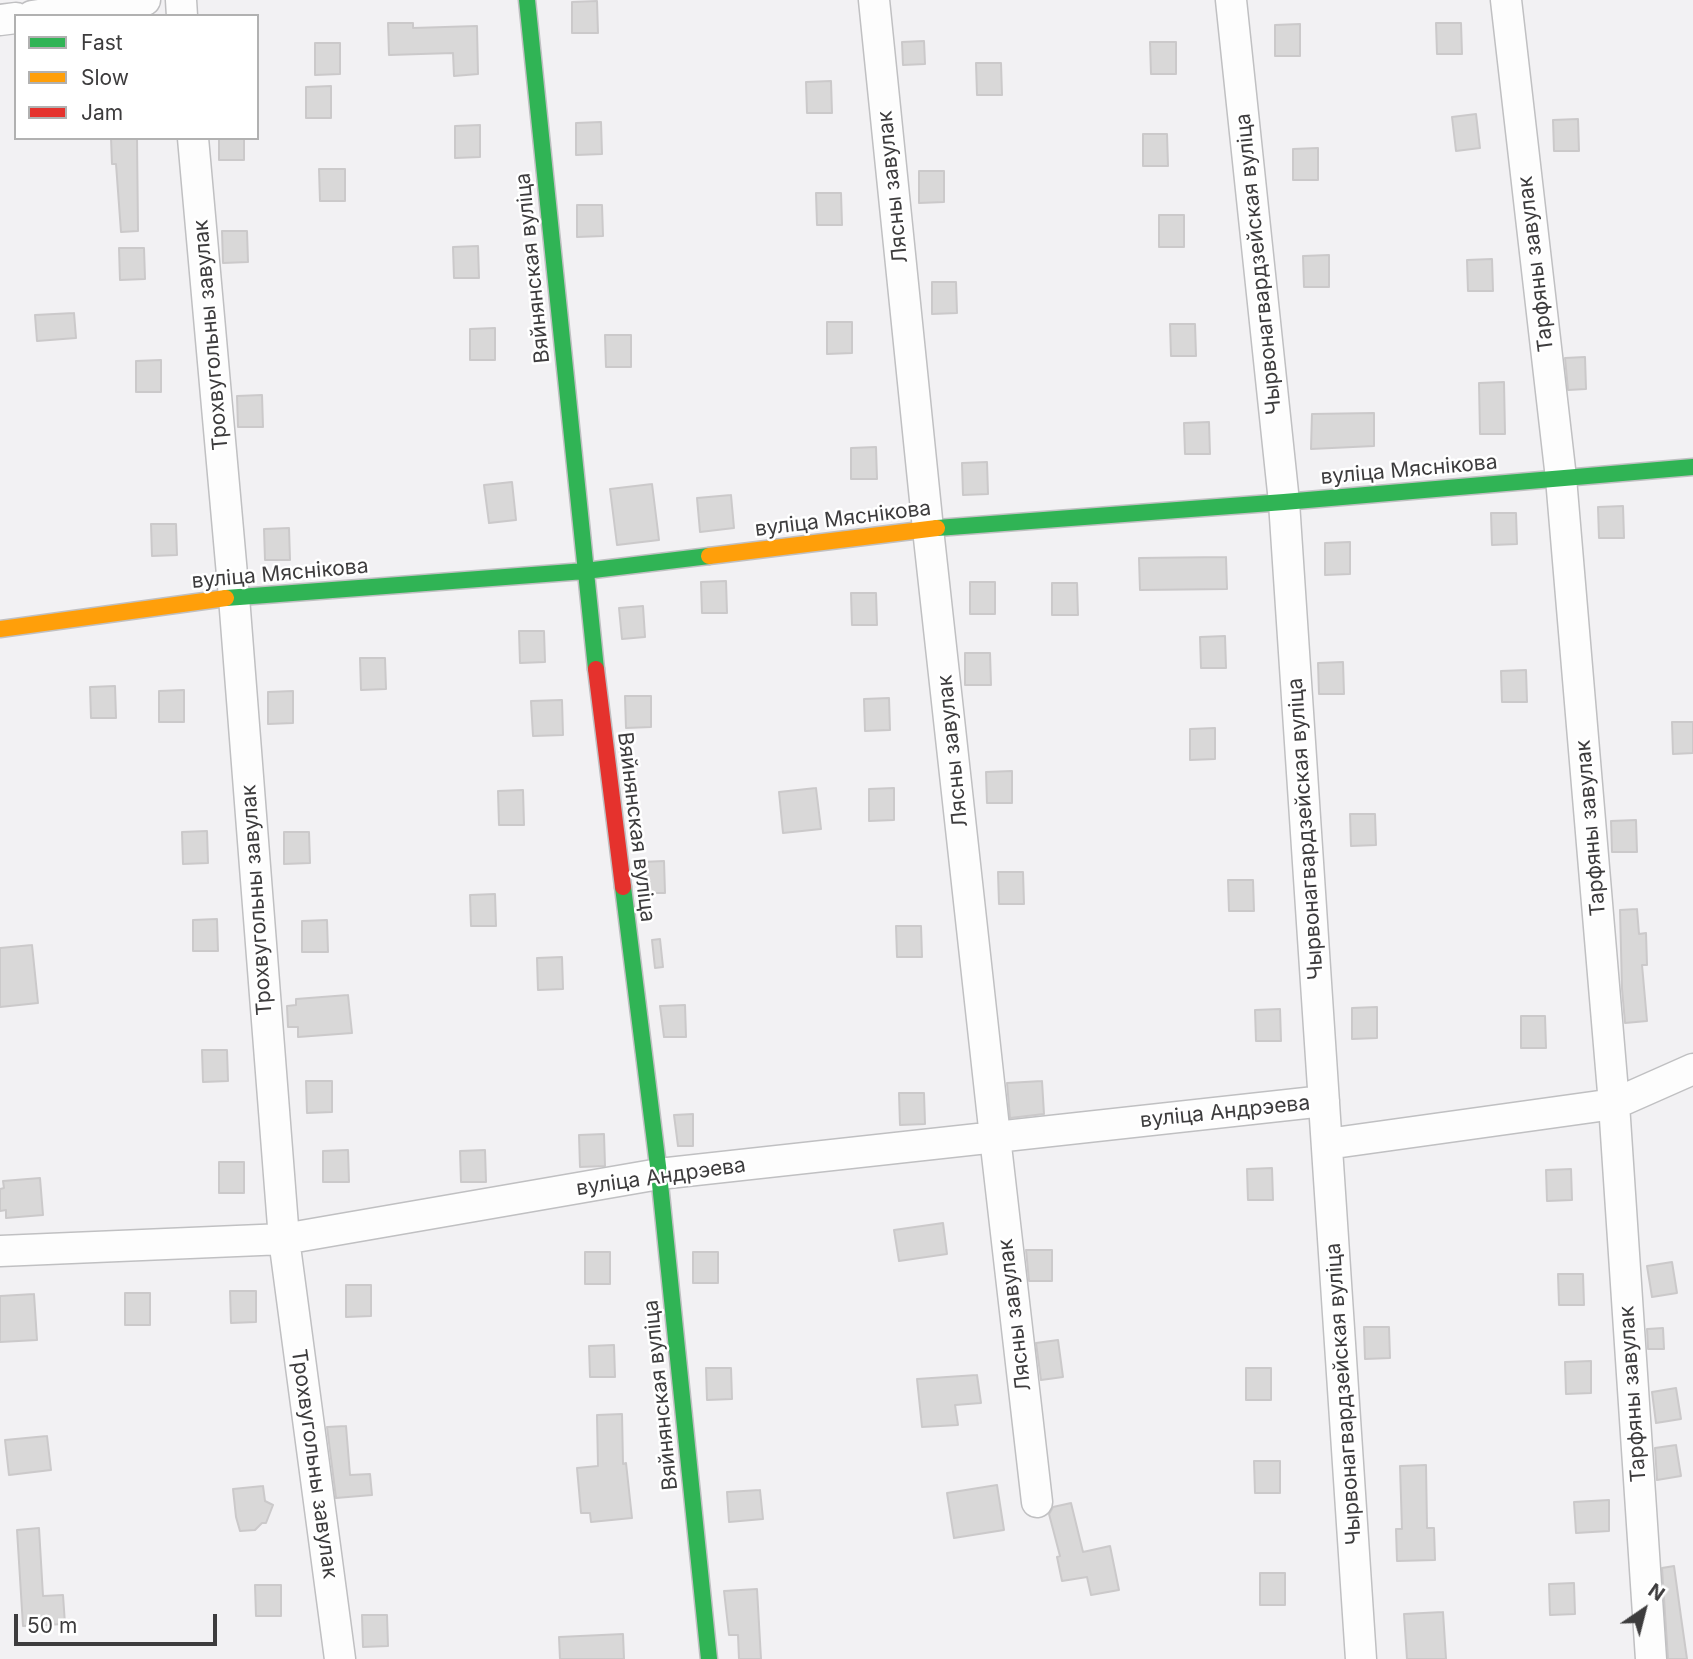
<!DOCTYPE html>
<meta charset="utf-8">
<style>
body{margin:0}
#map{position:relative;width:1693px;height:1659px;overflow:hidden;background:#f2f1f3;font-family:Inter,sans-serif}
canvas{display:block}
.legend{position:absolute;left:14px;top:14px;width:245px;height:126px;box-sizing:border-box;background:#fff;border:2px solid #b1b1b1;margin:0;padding:9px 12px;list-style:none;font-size:21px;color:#3d3c3d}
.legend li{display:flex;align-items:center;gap:14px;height:35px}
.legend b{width:35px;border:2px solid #b1b1b1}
.north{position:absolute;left:1609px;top:1575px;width:70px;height:70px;-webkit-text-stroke:5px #fff;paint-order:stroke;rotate:35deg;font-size:19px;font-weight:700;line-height:28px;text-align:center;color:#3d3c3d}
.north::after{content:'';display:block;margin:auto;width:24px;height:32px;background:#3d3c3d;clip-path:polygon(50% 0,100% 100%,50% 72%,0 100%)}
.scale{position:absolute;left:14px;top:1614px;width:203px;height:32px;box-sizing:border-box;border:4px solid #3d3c3d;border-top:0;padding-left:9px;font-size:21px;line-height:24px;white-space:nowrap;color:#3d3c3d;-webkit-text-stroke:5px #fff;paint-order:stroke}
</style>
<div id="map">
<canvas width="1693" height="1659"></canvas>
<ul class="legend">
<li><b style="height:9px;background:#30b455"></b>Fast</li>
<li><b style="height:9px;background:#ff9f0a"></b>Slow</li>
<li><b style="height:9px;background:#e5322d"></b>Jam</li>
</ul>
<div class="north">N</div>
<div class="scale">50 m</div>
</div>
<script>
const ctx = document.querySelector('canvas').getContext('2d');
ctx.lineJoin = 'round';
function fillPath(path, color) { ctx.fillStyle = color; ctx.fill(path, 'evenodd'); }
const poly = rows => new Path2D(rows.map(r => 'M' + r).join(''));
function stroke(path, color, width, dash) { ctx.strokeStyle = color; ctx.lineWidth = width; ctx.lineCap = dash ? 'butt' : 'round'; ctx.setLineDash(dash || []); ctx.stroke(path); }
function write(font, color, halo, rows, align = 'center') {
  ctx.font = font + ' Inter,sans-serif'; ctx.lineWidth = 5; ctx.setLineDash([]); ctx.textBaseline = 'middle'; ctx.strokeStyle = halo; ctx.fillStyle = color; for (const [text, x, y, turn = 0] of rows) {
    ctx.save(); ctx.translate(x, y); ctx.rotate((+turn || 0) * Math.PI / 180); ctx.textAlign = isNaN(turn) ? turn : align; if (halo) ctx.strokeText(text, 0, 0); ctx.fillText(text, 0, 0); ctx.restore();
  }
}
const building = poly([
 [597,1,598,33,572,33,572,2,597,1],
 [388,23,413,23,413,28,477,26,478,74,454,76,453,53,389,55,388,23],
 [1436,23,1461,23,1462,54,1437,54,1436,23],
 [1300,24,1300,56,1275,56,1275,25,1300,24],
 [924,41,925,64,903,65,902,42,924,41],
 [1150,42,1176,42,1176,74,1151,74,1150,42],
 [315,43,340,43,340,74,315,75,315,43],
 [976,63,1001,63,1002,95,977,95,976,63],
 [831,81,832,113,807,113,806,82,831,81],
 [331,86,331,118,306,118,306,87,331,86],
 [1476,114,1480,148,1456,151,1452,117,1476,114],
 [1578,119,1579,151,1554,151,1553,120,1578,119],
 [601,122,602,154,576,155,576,123,601,122],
 [480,125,480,157,455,158,455,126,480,125],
 [1143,134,1167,134,1168,166,1143,166,1143,134],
 [111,138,137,138,138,231,121,232,116,164,112,164,111,138],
 [219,138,244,138,244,160,219,160,219,138],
 [1318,148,1318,180,1293,180,1293,149,1318,148],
 [319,169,345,169,345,201,320,201,319,169],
 [919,171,944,171,944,202,919,203,919,171],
 [816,193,841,193,842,225,817,225,816,193],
 [577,205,602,205,603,236,577,237,577,205],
 [1159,215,1184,215,1184,247,1159,247,1159,215],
 [222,231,247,231,248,262,223,263,222,231],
 [478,246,479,278,454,278,453,247,478,246],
 [119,248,144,248,145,279,120,280,119,248],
 [1329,255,1329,287,1304,287,1303,256,1329,255],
 [1492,259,1493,291,1468,291,1467,260,1492,259],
 [932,282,956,282,957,313,932,314,932,282],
 [74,313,76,338,37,341,35,315,74,313],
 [827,322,852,322,852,353,827,354,827,322],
 [1170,324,1195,324,1196,356,1171,356,1170,324],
 [495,328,495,360,470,360,470,329,495,328],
 [605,335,631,335,631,367,606,367,605,335],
 [1585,357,1586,389,1568,390,1565,358,1585,357],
 [161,360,161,392,136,392,136,361,161,360],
 [1504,382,1505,434,1480,434,1479,383,1504,382],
 [262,395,263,427,238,427,237,396,262,395],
 [1374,413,1374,446,1311,449,1312,414,1374,413],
 [1209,422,1210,454,1185,454,1184,423,1209,422],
 [876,447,877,479,851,479,851,448,876,447],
 [987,462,988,494,963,495,962,463,987,462],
 [512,482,516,520,489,523,484,485,512,482],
 [652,484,659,540,617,545,610,489,652,484],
 [731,495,734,528,700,532,697,498,731,495],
 [1623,506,1624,538,1599,538,1598,507,1623,506],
 [1491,513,1516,513,1517,544,1492,545,1491,513],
 [151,524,176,524,177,555,152,556,151,524],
 [289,528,290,560,265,560,264,529,289,528],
 [1350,542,1350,574,1325,575,1325,543,1350,542],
 [1226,557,1227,589,1140,590,1139,558,1226,557],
 [726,581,727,613,702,613,701,582,726,581],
 [970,582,995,582,995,614,970,614,970,582],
 [1052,583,1077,583,1078,615,1052,615,1052,583],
 [851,593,876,593,877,625,852,625,851,593],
 [643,606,645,637,622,639,619,608,643,606],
 [519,631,544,631,545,662,520,663,519,631],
 [1225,636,1226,668,1201,668,1200,637,1225,636],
 [965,653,990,653,991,685,965,685,965,653],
 [360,658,385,658,386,689,361,690,360,658],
 [1343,662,1344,694,1319,694,1318,663,1343,662],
 [1526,670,1527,702,1502,702,1501,671,1526,670],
 [115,686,116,718,91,718,90,687,115,686],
 [184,690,184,722,159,722,159,691,184,690],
 [293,691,293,723,268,724,268,692,293,691],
 [625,696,651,696,651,727,626,728,625,696],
 [889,698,890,730,865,731,864,699,889,698],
 [562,700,563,735,533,736,531,701,562,700],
 [1672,722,1693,722,1693,753,1673,754,1672,722],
 [1215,728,1215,759,1190,760,1190,729,1215,728],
 [1012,771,1012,803,987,803,986,772,1012,771],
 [816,788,821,829,783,833,779,792,816,788],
 [894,788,894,820,869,821,869,789,894,788],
 [523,790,524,825,499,825,498,791,523,790],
 [1350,814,1375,814,1376,845,1351,846,1350,814],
 [1636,820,1637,852,1612,852,1611,821,1636,820],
 [207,831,208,863,183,864,182,832,207,831],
 [284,832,309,832,310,863,284,864,284,832],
 [664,861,665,893,646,893,642,862,664,861],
 [998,872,1023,872,1024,904,999,904,998,872],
 [1228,880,1253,880,1254,911,1229,911,1228,880],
 [495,894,496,926,471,926,470,895,495,894],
 [1637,909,1639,934,1646,933,1647,965,1642,965,1647,1021,1625,1023,1622,989,1620,910,1637,909],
 [217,919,218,951,193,951,193,920,217,919],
 [327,920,328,952,302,952,302,921,327,920],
 [896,926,921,926,922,957,897,957,896,926],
 [660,939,663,967,655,968,652,940,660,939],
 [32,945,38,1003,0,1007,0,948,32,945],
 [562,957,563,989,538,990,537,958,562,957],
 [348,995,352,1033,298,1037,298,1027,288,1027,287,1006,296,1005,296,999,348,995],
 [685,1005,686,1037,664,1037,660,1006,685,1005],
 [1377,1007,1377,1038,1352,1039,1352,1008,1377,1007],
 [1280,1009,1281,1041,1256,1041,1255,1010,1280,1009],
 [1521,1016,1545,1016,1546,1048,1521,1048,1521,1016],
 [202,1050,227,1050,228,1081,203,1082,202,1050],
 [306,1081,332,1081,332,1112,307,1113,306,1081],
 [1042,1081,1044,1114,1010,1118,1007,1083,1042,1081],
 [899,1093,924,1093,925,1124,900,1125,899,1093],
 [693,1114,693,1146,678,1146,674,1115,693,1114],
 [604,1134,605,1166,580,1167,579,1135,604,1134],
 [348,1150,349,1182,323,1182,323,1151,348,1150],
 [485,1150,486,1182,461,1182,460,1151,485,1150],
 [219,1162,244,1162,244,1193,219,1193,219,1162],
 [1272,1168,1273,1200,1248,1200,1247,1169,1272,1168],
 [1571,1169,1572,1200,1547,1201,1546,1170,1571,1169],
 [40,1178,43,1215,6,1218,6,1210,0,1211,0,1189,4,1188,3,1181,40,1178],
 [943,1223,947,1254,899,1261,894,1230,943,1223],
 [1026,1250,1052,1250,1052,1281,1029,1281,1026,1250],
 [585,1252,610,1252,610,1284,585,1284,585,1252],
 [693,1252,718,1252,718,1283,693,1283,693,1252],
 [1672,1262,1677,1293,1652,1297,1647,1266,1672,1262],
 [1558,1274,1583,1274,1584,1305,1559,1305,1558,1274],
 [346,1285,371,1285,371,1316,346,1317,346,1285],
 [230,1291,256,1291,256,1322,231,1323,230,1291],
 [125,1293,150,1293,150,1325,125,1325,125,1293],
 [34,1294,37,1340,0,1342,0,1296,34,1294],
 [1364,1327,1389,1327,1390,1358,1365,1359,1364,1327],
 [1663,1328,1664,1349,1648,1349,1647,1329,1663,1328],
 [1058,1340,1063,1377,1041,1380,1036,1343,1058,1340],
 [614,1345,615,1377,590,1377,589,1346,614,1345],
 [1591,1361,1591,1393,1566,1394,1565,1362,1591,1361],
 [706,1368,731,1368,732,1399,707,1400,706,1368],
 [1246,1368,1271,1368,1271,1400,1246,1400,1246,1368],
 [977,1375,981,1403,955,1405,958,1425,922,1427,917,1379,977,1375],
 [1676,1388,1681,1419,1656,1423,1652,1392,1676,1388],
 [622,1414,623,1464,626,1463,632,1518,591,1522,590,1513,581,1513,577,1468,598,1466,597,1415,622,1414],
 [346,1426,350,1475,370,1474,372,1495,336,1498,327,1427,346,1426],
 [47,1436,51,1470,9,1475,5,1440,47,1436],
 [1676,1445,1681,1476,1657,1480,1655,1448,1676,1445],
 [1254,1461,1280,1461,1280,1493,1255,1493,1254,1461],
 [1426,1465,1427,1528,1434,1528,1435,1560,1397,1561,1396,1529,1402,1529,1400,1466,1426,1465],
 [997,1485,1004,1530,954,1538,947,1493,997,1485],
 [263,1486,265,1501,273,1505,266,1523,262,1523,255,1530,240,1531,236,1517,233,1489,263,1486],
 [760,1490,763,1519,729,1522,727,1492,760,1490],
 [1609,1500,1609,1531,1576,1533,1574,1502,1609,1500],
 [1071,1503,1083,1552,1110,1546,1119,1590,1091,1595,1087,1577,1062,1581,1057,1557,1060,1556,1049,1514,1053,1507,1071,1503],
 [39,1528,43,1596,63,1595,65,1624,23,1626,17,1530,39,1528],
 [1674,1566,1681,1617,1687,1659,1668,1659,1662,1568,1674,1566],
 [1260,1573,1285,1573,1285,1605,1260,1605,1260,1573],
 [1574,1583,1575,1614,1550,1615,1549,1584,1574,1583],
 [255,1585,281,1585,281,1616,256,1616,255,1585],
 [757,1589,761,1659,739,1659,738,1635,729,1635,724,1591,757,1589],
 [1443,1612,1446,1659,1407,1659,1404,1614,1443,1612],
 [362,1615,387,1615,388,1646,363,1647,362,1615],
 [623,1634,624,1659,560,1659,559,1637,623,1634]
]);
fillPath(building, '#d9d8d8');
stroke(building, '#cbc9ca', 2);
const street = poly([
 [181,0,182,16],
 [874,0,928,529,995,1137,1037,1502],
 [1231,0,1284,502,1361,1659],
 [1506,0,1561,478,1614,1104,1651,1659],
 [32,16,145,0],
 [0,20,16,18],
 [193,138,234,597,284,1239,340,1659],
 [1327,1144,1614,1104,1693,1069],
 [0,1251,284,1239,659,1174,1324,1101]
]);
const fast = poly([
 [527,0,596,669],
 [937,528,1284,502,1693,467],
 [226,598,585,571,709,556],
 [623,887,659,1174,709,1659]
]);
const slow = poly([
 [709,556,937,528],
 [0,629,226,598]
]);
const jam = poly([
 [596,669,623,887]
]);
stroke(street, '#c0c0c2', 33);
stroke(fast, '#c0c0c2', 19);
stroke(slow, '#c0c0c2', 19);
stroke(jam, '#c0c0c2', 19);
stroke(street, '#fdfdfd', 30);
stroke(fast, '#30b455', 16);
stroke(slow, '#ff9f0a', 16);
stroke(jam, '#e5322d', 16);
write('21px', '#3d3c3d', '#fff', [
 ["Лясны завулак",893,187,-96],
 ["Чырвонагвардзейская вуліца",1259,264,-96],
 ["Тарфяны завулак",1536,264,-97],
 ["Вяйнянская вуліца",533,268,-96],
 ["Трохвугольны завулак",211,335,-95],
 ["вуліца Мяснікова",1409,470,-5],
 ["вуліца Мяснікова",843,519,-7],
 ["вуліца Мяснікова",280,574,-5],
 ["Лясны завулак",953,751,-96],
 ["Вяйнянская вуліца",636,827,83],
 ["Тарфяны завулак",1591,828,-95],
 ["Чырвонагвардзейская вуліца",1306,829,-94],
 ["Трохвугольны завулак",257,900,-94],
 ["вуліца Андрэева",1225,1112,-6],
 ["вуліца Андрэева",661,1177,-8],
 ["Лясны завулак",1015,1315,-97],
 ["Чырвонагвардзейская вуліца",1344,1394,-94],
 ["Тарфяны завулак",1633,1394,-94],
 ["Вяйнянская вуліца",661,1395,-96],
 ["Трохвугольны завулак",314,1464,82]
]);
</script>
